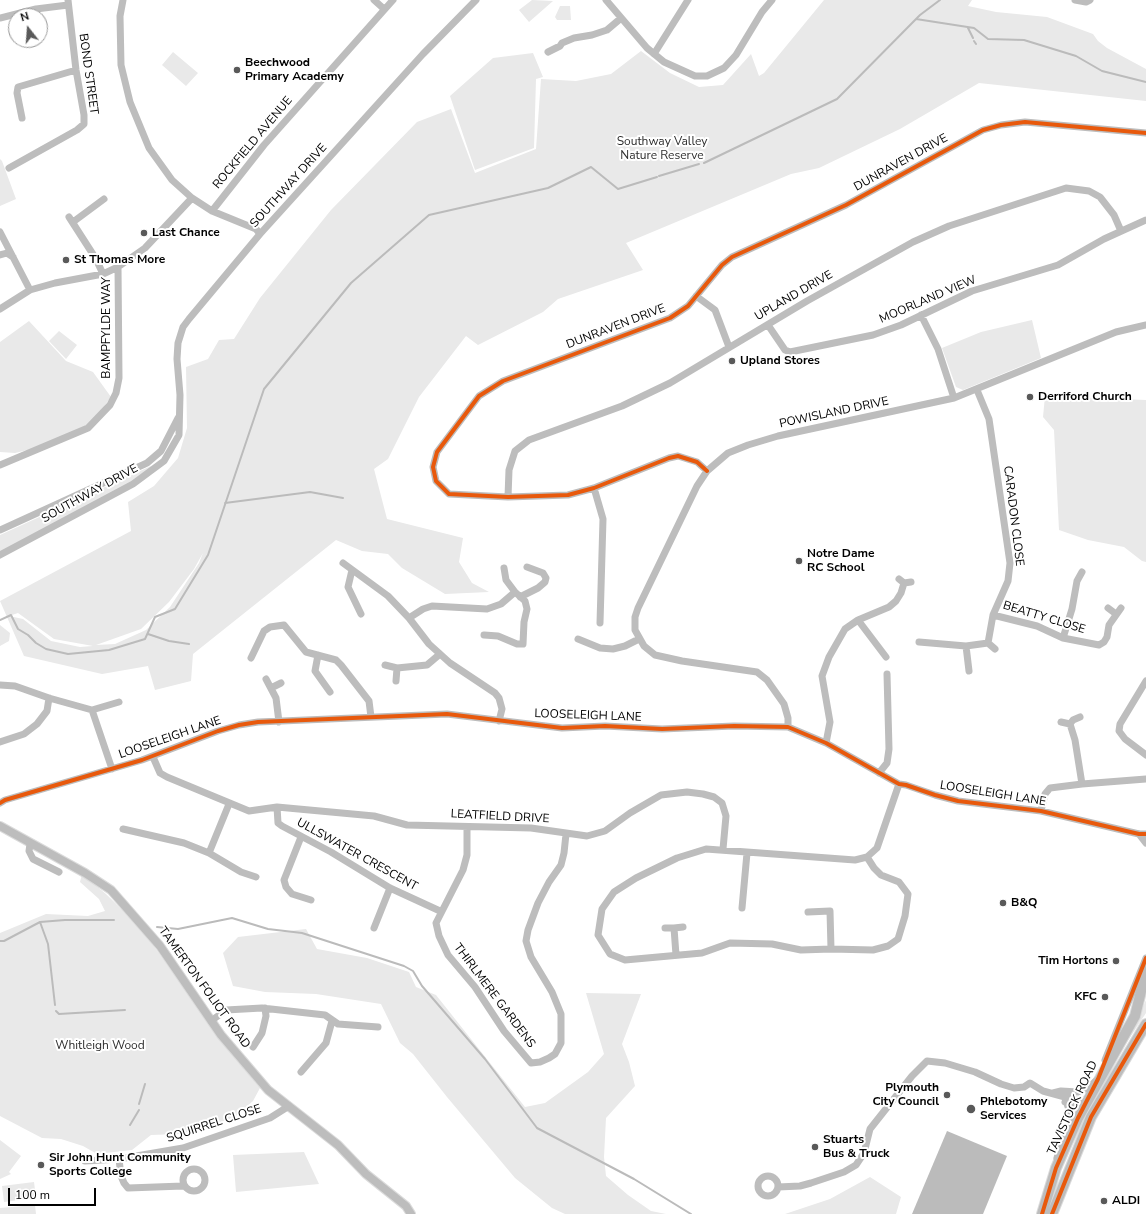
<!DOCTYPE html>
<style>
body{margin:0}
#map{position:relative;width:1146px;height:1214px;overflow:hidden;background:#fff;font-family:"Nunito Sans",sans-serif}
canvas{display:block}
.north{position:absolute;left:8px;top:8px;width:40px;height:40px;box-sizing:border-box;background:#fff;border:1px solid #999;border-radius:50%;rotate:343deg;font-size:11px;font-weight:700;line-height:16px;text-align:center;color:#000}
.north::after{content:'';display:block;margin:auto;width:14px;height:18px;background:#595959;clip-path:polygon(50% 0,100% 100%,50% 72%,0 100%)}
.scale{position:absolute;left:8px;top:1188px;width:88px;height:18px;box-sizing:border-box;border:2px solid #000;border-top:0;padding-left:5px;font-size:12px;line-height:14px;white-space:nowrap;color:#000;-webkit-text-stroke:3px #fff;paint-order:stroke}
</style>
<div id="map">
<canvas width="1146" height="1214"></canvas>
<div class="north">N</div>
<div class="scale">100 m</div>
</div>
<script>
const ctx = document.querySelector('canvas').getContext('2d');
ctx.lineJoin = 'round';
function fillPath(path, color) { ctx.fillStyle = color; ctx.fill(path, 'evenodd'); }
const poly = rows => new Path2D(rows.map(r => 'M' + r).join(''));
function stroke(path, color, width, dash) { ctx.strokeStyle = color; ctx.lineWidth = width; ctx.lineCap = dash ? 'butt' : 'round'; ctx.setLineDash(dash || []); ctx.stroke(path); }
function write(font, color, halo, rows, align = 'center') {
  ctx.font = font + ' "Nunito Sans",sans-serif'; ctx.lineWidth = 4; ctx.setLineDash([]); ctx.textBaseline = 'middle'; ctx.strokeStyle = halo; ctx.fillStyle = color; for (const [text, x, y, turn = 0] of rows) {
    ctx.save(); ctx.translate(x, y); ctx.rotate((+turn || 0) * Math.PI / 180); ctx.textAlign = isNaN(turn) ? turn : align; if (halo) ctx.strokeText(text, 0, 0); ctx.fillText(text, 0, 0); ctx.restore();
  }
}
fillPath(poly([
 [532,0,553,1,529,22,519,10],
 [824,0,972,0,968,6,996,12,1047,17,1093,34,1098,41,1107,48,1146,69,1146,101,979,83,900,129,819,168,791,174,626,243,643,270,558,299,543,312,478,345,466,336,419,397,388,459,374,469,387,519,463,538,459,562,472,583,489,592,445,594,402,568,388,554,362,551,336,540,193,654,191,681,155,690,148,666,102,674,24,656,0,601,131,531,128,502,154,486,178,458,187,428,186,367,208,359,219,340,234,339,260,298,331,210,417,122,451,109,475,173,536,149,541,79,576,81,611,74,641,51,670,73,699,87,723,85,751,54,759,76,764,73],
 [203,553,199,563,170,607,146,630,115,644,96,645,141,629,169,602,194,569],
 [18,613,54,639,93,646,80,647,51,641,23,619,9,616],
 [560,6,570,6,571,20,557,20,555,17],
 [173,52,198,73,186,86,162,65],
 [533,53,543,77,536,79,534,148,475,170,450,96,493,58],
 [0,159,2,161,16,199,0,206],
 [1032,320,1041,358,963,390,956,387,942,348,981,332],
 [29,321,66,361,93,372,111,397,91,424,36,448,15,453,0,452,0,342],
 [59,331,77,345,66,359,49,341],
 [1045,396,1146,400,1146,562,1142,561,1124,547,1088,540,1059,530,1054,430,1043,417],
 [151,466,144,480,0,554,0,535],
 [0,625,10,633,9,641,0,646],
 [82,874,106,894,141,928,228,1050,260,1088,253,1101,235,1117,204,1128,179,1134,151,1135,132,1150,97,1154,83,1146,61,1139,42,1138,0,1116,0,933,46,914,88,916,105,911,99,899,80,882],
 [306,929,317,949,367,958,409,972,416,987,436,995,525,1107,545,1103,588,1072,604,1054,586,993,641,994,622,1044,629,1062,635,1086,606,1118,604,1157,606,1176,628,1195,651,1211,666,1214,565,1214,552,1208,515,1178,447,1097,413,1054,400,1043,381,1004,316,994,265,992,233,986,223,953,238,937],
 [1146,1000,1146,1013,1121,1051,1142,1009],
 [0,1140,21,1156,9,1172,11,1174,0,1179],
 [304,1152,319,1184,236,1192,233,1155],
 [870,1177,901,1197,896,1214,785,1214,830,1199],
 [34,1182,36,1198,4,1202,2,1186],
 [35,1205,36,1214,0,1214,0,1208]
]), '#e9e9e9');
fillPath(poly([
 [947,1131,1007,1156,983,1214,912,1214]
]), '#bbb');
stroke(poly([
 [916,19,974,28,988,39,1024,40,1076,56,1102,71,1146,82],
 [968,28,973,38],
 [974,41,976,44],
 [704,163,837,99,920,15,940,0],
 [659,176,699,164],
 [225,503,310,492,343,498],
 [0,620,11,615,18,629,28,635,36,643,46,649,68,654,109,650,145,639,155,617,175,609,208,555,264,389,351,283,429,215,548,188,591,167,618,189,657,177],
 [148,634,169,641,189,644],
 [40,922,48,944,55,1005],
 [157,927,178,929,232,918,268,929,302,933,404,966,413,971,422,986,485,1059,537,1128,634,1179,691,1214],
 [0,941,4,941,40,922,65,920,114,920],
 [56,1011,59,1014,125,1010],
 [139,1104,145,1084],
 [130,1125,139,1110]
]), '#bbb', 2);
const major = poly([
 [0,826,85,873,111,890,160,946,221,1035,268,1090,338,1145,366,1174,406,1206,411,1214]
]);
const highway = poly([
 [1042,1214,1056,1168,1078,1118,1135,1016,1146,971],
 [1052,1214,1091,1117,1146,1024]
]);
stroke(major, '#dbdbdb', 10);
stroke(highway, '#dbdbdb', 12);
stroke(poly([
 [123,0,120,16,121,65,130,102,149,148,172,180,192,198,212,211,256,229,260,234],
 [374,0,384,9],
 [606,0,647,48,664,62,695,76,707,76,724,68,736,55,762,12,772,0],
 [1075,0,1086,2,1090,0],
 [0,18,36,9,68,5],
 [548,52,560,46,562,43,574,38,592,35,607,30,620,19],
 [654,54,688,0],
 [22,118,17,93,18,87,76,70],
 [9,168,77,130,84,124,84,115,76,70,68,0],
 [212,211,264,145,393,0],
 [69,217,96,259,103,274],
 [73,222,104,199],
 [0,232,30,290],
 [0,255,7,253,13,257],
 [696,296,715,310,729,347],
 [0,309,30,290,55,283,103,274,118,267,145,248,192,198],
 [921,315,938,349,954,398],
 [768,325,785,350,790,352,873,335,901,325,972,291,1058,265,1104,239,1146,220],
 [0,465,88,428,110,405,116,393,119,378,118,267],
 [707,471,697,462,678,456,669,458,594,488,568,495,508,497,449,494,436,481,433,467,437,452,479,396,503,381,670,318,688,306,722,265,732,257,846,205,983,130,1001,125,1025,122,1146,133],
 [594,488,603,519,600,623],
 [508,497,509,470,515,451,529,440,622,406,670,383,807,301,913,242,949,226,1066,188,1089,191,1100,197,1114,215,1121,231],
 [0,530,147,463,161,451,178,418],
 [0,555,133,484,164,461,179,435,180,395,177,359,178,343,183,327,189,319,260,234,423,54,476,0],
 [343,563,388,596,409,618,429,644,450,663,495,693,499,698,502,709,499,721],
 [504,568,506,580,515,592],
 [352,570,348,587,361,614],
 [899,579,904,583,911,582],
 [520,597,538,588,545,582,546,578,543,573,527,567],
 [1108,608,1116,614],
 [993,615,1037,626,1063,638,1099,645,1104,642,1107,637,1109,625,1121,608],
 [409,618,423,609,432,606,487,609,501,604,515,592,525,601,527,609,524,622,523,644,517,644,498,636,484,635],
 [858,620,886,657],
 [1063,638,1072,609,1077,581,1082,572],
 [578,639,600,648,613,649,625,646,639,639],
 [919,642,966,646],
 [988,643,995,649],
 [318,655,315,671,330,692],
 [251,658,264,631,270,627,284,625,306,652,336,660,341,665,369,701,371,717],
 [385,665,397,668,427,665,440,654],
 [969,671,966,646,988,643,993,615,1008,581,1010,563,989,419,977,390],
 [266,679,276,698,279,722],
 [396,681,397,668],
 [1146,681,1120,724,1119,731,1125,739,1146,755],
 [0,685,15,686,49,698,92,710,119,702],
 [271,688,281,683],
 [92,710,112,769],
 [1061,722,1070,724,1073,720,1080,717],
 [1070,724,1075,740,1082,784],
 [788,727,788,718,784,704,767,680,757,672,682,661,655,655,644,646,635,630,635,617,638,608,697,486,707,471,728,453,748,445,778,436,954,398,1116,332,1146,325],
 [0,742,24,734,37,724,47,711,49,698],
 [826,743,830,722,822,676,829,657,845,629,858,620,889,607,896,601,901,593,904,583],
 [153,757,160,773,167,777,249,811,277,807,374,816,407,825,531,828,587,836,605,831,630,813,661,795,687,792,703,794,714,797,722,803,726,816,723,849],
 [879,773,887,763,889,749,887,674],
 [0,803,5,800,142,760,218,731,239,725,258,722,447,714,562,728,605,726,662,729,734,726,788,727,826,743,899,784,906,785,935,795,958,801,1041,811,1139,834,1146,834],
 [277,807,278,823,282,826,331,852,390,888,440,911],
 [1041,811,1045,794,1050,788,1082,784,1146,779],
 [467,828,467,855,463,870,436,923,439,936,448,955,475,987,504,1031,531,1063,540,1062,549,1058,555,1054,561,1043,561,1014,552,992,531,957,526,941,528,930,538,903,549,882,561,865,564,853,566,834],
 [123,829,184,843,209,853,241,872,256,877],
 [1139,834,1146,843],
 [301,837,284,880,286,887,292,894,311,900],
 [30,844,29,851,33,859,59,872],
 [209,853,229,804],
 [867,857,874,868,881,875,899,882,908,894,905,916,898,939,888,946,873,950,831,949,801,950,772,944,730,943,702,953,625,960,610,954,598,935,602,909,614,892,636,878,677,858,706,849,855,860,867,857,877,848,899,784],
 [742,908,747,853],
 [808,912,830,911,831,949],
 [374,928,390,888],
 [665,928,674,928,676,955],
 [674,928,683,927],
 [211,1021,226,1010,262,1008,325,1015,338,1024,378,1027],
 [253,1047,262,1033,266,1016,265,1008],
 [1105,1060,1146,958],
 [301,1072,326,1043,332,1021],
 [1053,1093,1061,1091,1078,1092,1087,1088,1097,1080],
 [1065,1102,1079,1107,1087,1103],
 [1057,1158,1069,1123,1070,1112,1067,1104],
 [119,1159,121,1176,124,1183,128,1188,183,1186],
 [85,1161,119,1159,183,1148,270,1118,289,1106],
 '183 1180a11 11 0 1 1 22 0a11 11 0 1 1-22 0Z',
 '758 1186a10 10 0 1 1 20 0a10 10 0 1 1-20 0Z',
 [778,1187,800,1186,811,1183,844,1172,856,1165,864,1153,870,1129,912,1076,927,1061,945,1063,975,1072,1001,1084,1014,1088,1024,1087,1030,1083,1043,1091,1087,1103]
]), '#bdbdbd', 7);
stroke(major, '#bdbdbd', 8);
stroke(highway, '#bdbdbd', 10);
stroke(poly([
 [707,471,697,462,678,456,669,458,594,488,568,495,508,497,449,494,436,481,433,467,437,452,479,396,503,381,670,318,688,306,722,265,732,257,846,205,983,130,1001,125,1025,122,1146,133],
 [0,803,5,800,142,760,218,731,239,725,258,722,447,714,562,728,605,726,662,729,734,726,788,727,826,743,899,784,906,785,935,795,958,801,1041,811,1139,834,1146,834],
 [1042,1214,1056,1168,1078,1118,1098,1079,1146,958],
 [1052,1214,1091,1117,1146,1024]
]), '#e8590c', 4);
for (const [x, y, r, color] of [
 [237,70,4,"#595959"],
 [144,233,4,"#595959"],
 [66,260,4,"#595959"],
 [732,361,4,"#595959"],
 [1030,397,4,"#595959"],
 [799,561,4,"#595959"],
 [1003,903,4,"#595959"],
 [1116,961,4,"#595959"],
 [1105,997,4,"#595959"],
 [947,1095,4,"#595959"],
 [971,1109,5,"#595959"],
 [815,1147,4,"#595959"],
 [41,1165,4,"#595959"],
 [1104,1201,4,"#595959"]
]) { const dot = new Path2D(); dot.arc(x, y, r, 0, 2 * Math.PI); ctx.fillStyle = color; ctx.fill(dot); stroke(dot, '#fff', 1.5); }
write('bold 12px', '#000', '#fff', [
 ["Beechwood",245,63],
 ["Primary Academy",245,77],
 ["Last Chance",152,233],
 ["St Thomas More",74,260],
 ["Upland Stores",740,361],
 ["Derriford Church",1038,397],
 ["Notre Dame",807,554],
 ["RC School",807,568],
 ["B&Q",1011,903],
 ["Tim Hortons",1108,961,"right"],
 ["KFC",1097,997,"right"],
 ["Plymouth",939,1088,"right"],
 ["City Council",939,1102,"right"],
 ["Phlebotomy",980,1102],
 ["Services",980,1116],
 ["Stuarts",823,1140],
 ["Bus & Truck",823,1154],
 ["Sir John Hunt Community",49,1158],
 ["Sports College",49,1172],
 ["ALDI",1112,1201]
], 'left');
write('12px', '#000', '#fff', [
 ["BOND STREET",88,74,82],
 ["ROCKFIELD AVENUE",253,143,-50],
 ["DUNRAVEN DRIVE",901,163,-29],
 ["SOUTHWAY DRIVE",289,186,-48],
 ["UPLAND DRIVE",794,296,-30],
 ["MOORLAND VIEW",928,300,-23],
 ["DUNRAVEN DRIVE",616,327,-21],
 ["BAMPFYLDE WAY",107,328,-90],
 ["POWISLAND DRIVE",834,413,-12],
 ["SOUTHWAY DRIVE",90,494,-29],
 ["CARADON CLOSE",1013,516,83],
 ["BEATTY CLOSE",1044,618,17],
 ["LOOSELEIGH LANE",588,716,2],
 ["LOOSELEIGH LANE",170,738,-19],
 ["LOOSELEIGH LANE",993,794,9],
 ["LEATFIELD DRIVE",500,817,3],
 ["ULLSWATER CRESCENT",357,855,29],
 ["TAMERTON FOLIOT ROAD",204,988,54],
 ["THIRLMERE GARDENS",494,996,53],
 ["TAVISTOCK ROAD",1073,1108,-65],
 ["SQUIRREL CLOSE",214,1124,-18]
]);
write('12px', '#2e2e2e', '#fff', [
 ["Southway Valley",662,142],
 ["Nature Reserve",662,156],
 ["Whitleigh Wood",100,1046]
]);
</script>
